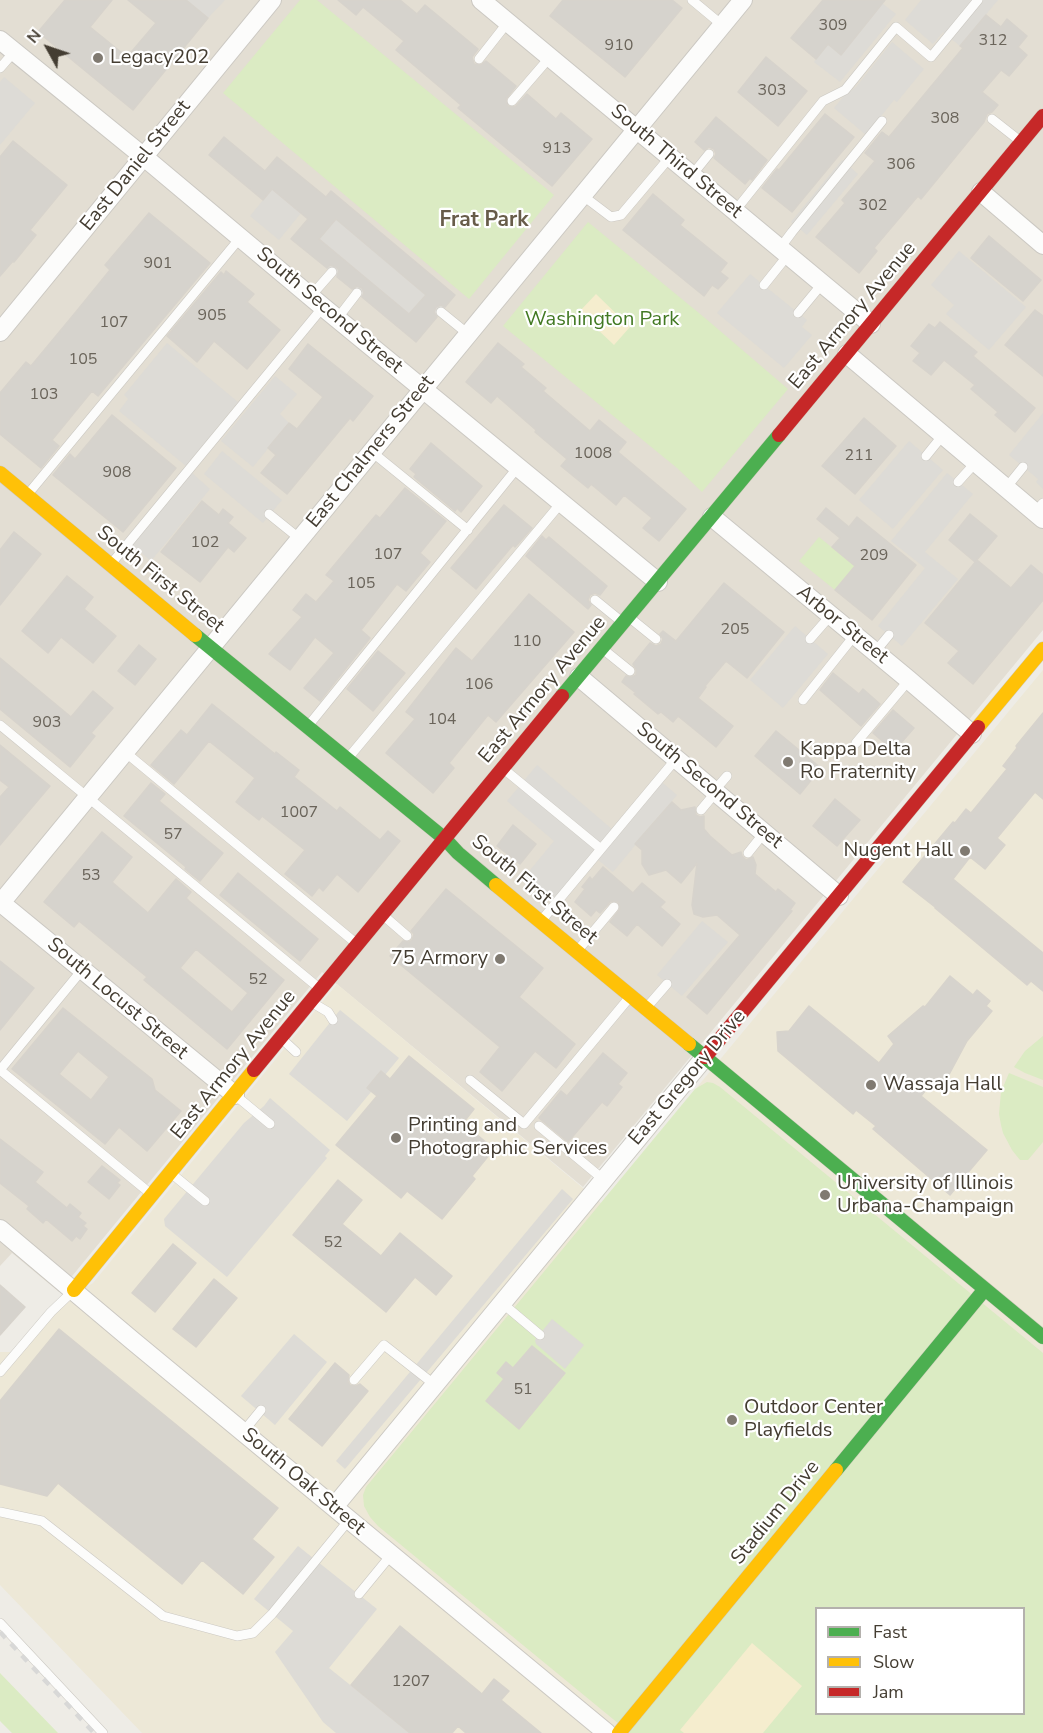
<!DOCTYPE html>
<style>
body{margin:0}
#map{position:relative;width:1043px;height:1733px;overflow:hidden;background:#eeece6;font-family:"Nunito Sans",sans-serif}
canvas{display:block}
.legend{position:absolute;left:815px;top:1607px;width:210px;height:108px;box-sizing:border-box;background:#fff;border:2px solid #b4b1ad;margin:0;padding:8px 10px;list-style:none;font-size:18px;color:#443d32}
.legend li{display:flex;align-items:center;gap:12px;height:30px}
.legend b{width:30px;border:2px solid #b4b1ad}
.north{position:absolute;left:18px;top:18px;width:60px;height:60px;-webkit-text-stroke:4px #fff;paint-order:stroke;rotate:310deg;font-size:16px;font-weight:700;line-height:24px;text-align:center;color:#443d32}
.north::after{content:'';display:block;margin:auto;width:21px;height:27px;background:#443d32;clip-path:polygon(50% 0,100% 100%,50% 72%,0 100%)}
</style>
<div id="map">
<canvas width="1043" height="1733"></canvas>
<ul class="legend">
<li><b style="height:8px;background:#4caf50"></b>Fast</li>
<li><b style="height:8px;background:#ffc107"></b>Slow</li>
<li><b style="height:8px;background:#c62828"></b>Jam</li>
</ul>
<div class="north">N</div>
</div>
<script>
const ctx = document.querySelector('canvas').getContext('2d');
ctx.lineJoin = 'round';
function fillPath(path, color) { ctx.fillStyle = color; ctx.fill(path, 'evenodd'); }
const poly = rows => new Path2D(rows.map(r => 'M' + r).join(''));
function stroke(path, color, width, dash) { ctx.strokeStyle = color; ctx.lineWidth = width; ctx.lineCap = dash ? 'butt' : 'round'; ctx.setLineDash(dash || []); ctx.stroke(path); }
function write(font, color, halo, rows, align = 'center') {
  ctx.font = font + ' "Nunito Sans",sans-serif'; ctx.lineWidth = 4.5; ctx.setLineDash([]); ctx.textBaseline = 'middle'; ctx.strokeStyle = halo; ctx.fillStyle = color; for (const [text, x, y, turn = 0] of rows) {
    ctx.save(); ctx.translate(x, y); ctx.rotate((+turn || 0) * Math.PI / 180); ctx.textAlign = isNaN(turn) ? turn : align; if (halo) ctx.strokeText(text, 0, 0); ctx.fillText(text, 0, 0); ctx.restore();
  }
}
fillPath(poly([
 [0,0,1043,0,1043,630,583,1187,322,972,59,1292,12,1253,0,1266]
]), '#e3ded3');
fillPath(poly([
 [1043,670,1043,1733,142,1733,0,1585,0,1352,13,1352,49,1310,93,1283,337,984,601,1203],
 [816,1608,1024,1608,1024,1714,816,1714]
]), '#ede8d7');
fillPath(poly([
 [300,0,317,0,554,195,469,299,223,93],
 [588,222,705,318,788,389,702,492,677,468,503,326],
 [819,537,855,566,835,590,799,561],
 [1043,1036,1043,1080,1025,1073,1014,1067,1025,1051],
 [1009,1073,1043,1087,1043,1142,1028,1160,1020,1160,1012,1150,1003,1133,1001,1125,999,1114,1001,1092],
 [707,1082,713,1083,720,1087,1043,1353,1043,1733,630,1733,378,1526,370,1517,364,1506,363,1495,366,1487,695,1089],
 [816,1608,1024,1608,1024,1714,816,1714],
 [0,1673,58,1733,12,1733,0,1721]
]), '#dbebc3');
fillPath(poly([
 [596,294,630,327,614,345,579,312],
 [752,1643,802,1686,763,1733,684,1733,680,1730]
]), '#f5edce');
fillPath(poly([
 [186,0,225,0,208,18],
 [878,0,896,14,840,82,814,62,828,44,841,55,874,14],
 [921,0,998,0,960,46,943,32,933,44,905,20],
 [892,42,924,69,897,102,894,100,866,135,834,108,843,97,856,87],
 [4,77,35,103,0,145,0,82],
 [842,160,858,174,807,235,791,222],
 [272,189,301,213,279,240,250,216],
 [331,191,455,295,416,342,291,239],
 [959,251,1026,307,989,350,946,314,954,305,931,285],
 [750,274,807,320,802,327,812,335,784,368,717,313],
 [167,343,238,402,186,466,119,411,128,399,124,395],
 [275,376,297,394,280,414,289,423,253,467,221,441],
 [1043,413,1043,489,1036,482,1038,479,1009,455],
 [909,441,943,470,893,529,859,500],
 [222,451,282,500,263,523,204,474],
 [192,473,210,489,151,561,132,545],
 [947,473,973,494,925,552,958,579,902,646,878,626,925,568,891,541],
 [795,626,828,654,783,708,750,680],
 [537,765,613,830,657,778,677,795,613,872,592,855,556,900,526,875,554,841,507,801],
 [702,921,728,942,682,996,657,975],
 [340,1010,399,1058,347,1121,289,1074],
 [270,1098,330,1150,325,1156,327,1158,227,1277,165,1226,164,1219,244,1123,264,1106],
 [562,1189,573,1199,345,1469,336,1461],
 [552,1319,584,1345,565,1369,536,1344,535,1340],
 [294,1334,327,1362,275,1425,241,1396],
 [298,1546,377,1609,329,1668,410,1733,336,1733,323,1722,275,1652,293,1631,254,1599]
]), '#dddbd6');
const building = poly([
 [65,0,112,0,90,27,127,57,156,23,128,0,186,0,208,18,133,110,38,32,65,0],
 [338,0,400,0,417,14,425,5,478,49,472,57,474,64,481,65,486,61,516,86,506,99,508,106,515,107,527,94,556,119,561,113,592,139,552,186,458,108,461,105,396,50,404,41,363,7,356,15,338,0],
 [563,0,672,0,682,8,625,77,550,16,563,0],
 [823,0,885,0,841,55,828,44,816,59,791,38,823,0],
 [986,15,1001,27,1007,19,1027,36,1018,47,1027,55,1009,76,1001,70,982,92,998,105,992,112,987,114,984,122,921,199,918,196,874,248,877,251,859,273,816,237,845,203,842,200,875,161,865,153,882,132,889,137,963,48,960,46,986,15],
 [766,57,807,91,778,126,738,92,766,57],
 [825,114,854,137,792,212,762,188,777,169,779,170,825,114],
 [716,117,767,160,752,180,750,178,745,184,714,158,716,154,714,149,709,147,704,150,695,142,716,117],
 [224,137,265,171,277,157,326,197,331,191,455,295,445,307,441,305,436,307,434,312,437,317,416,342,362,297,364,293,362,288,357,286,352,289,337,277,339,270,336,267,330,265,327,268,291,239,308,219,272,189,263,200,209,155,224,137],
 [336,219,426,295,409,314,319,239,336,219],
 [13,141,67,185,30,230,36,235,14,262,13,261,0,276,0,157,13,141],
 [653,194,684,220,680,225,727,263,720,272,728,278,718,289,712,285,704,296,623,230,653,194],
 [149,213,210,263,98,396,92,391,52,440,59,446,41,468,0,434,0,393,26,362,31,366,75,313,110,270,105,265,149,213],
 [989,236,1041,280,1023,301,971,258,989,236],
 [226,271,254,294,247,302,280,330,247,369,214,341,197,362,167,336,221,272,224,275,226,271],
 [1035,310,1043,316,1043,376,1005,345,1035,310],
 [940,322,977,352,973,356,1035,408,1015,432,995,415,998,412,971,389,975,385,944,360,931,375,913,361,920,353,911,346,929,324,935,328,940,322],
 [498,343,524,364,521,367,546,388,543,391,590,431,599,420,626,442,618,452,686,509,659,541,643,528,652,518,624,495,616,505,591,484,588,488,561,466,567,459,535,432,536,430,497,396,491,403,466,382,498,343],
 [308,344,373,396,353,421,350,418,287,494,261,473,276,455,268,448,289,423,297,429,323,397,289,369,308,344],
 [112,415,176,468,123,532,53,475,70,454,75,459,112,415],
 [864,418,896,446,855,494,822,466,864,418],
 [431,443,482,486,461,512,457,508,455,511,414,477,416,474,410,469,431,443],
 [405,488,446,521,420,553,430,562,406,591,397,584,361,630,370,638,320,701,304,688,334,653,315,637,290,670,269,654,302,617,293,610,306,594,316,602,334,581,326,575,376,515,380,518,405,488],
 [202,501,219,515,223,509,233,517,228,523,246,538,234,552,228,547,200,582,161,552,202,501],
 [504,505,532,528,515,547,513,545,476,589,451,568,504,505],
 [826,508,849,527,857,517,916,565,872,620,835,590,855,566,832,547,840,538,817,519,826,508],
 [970,514,997,536,975,562,949,540,970,514],
 [14,532,41,554,0,605,0,550,14,532],
 [542,536,546,540,549,537,607,586,600,595,595,593,590,595,588,600,591,605,588,609,526,556,542,536],
 [977,560,1011,588,1031,565,1043,575,1043,600,973,684,948,663,959,651,925,623,977,560],
 [67,576,93,597,84,609,116,636,93,663,61,637,48,653,22,631,67,576],
 [724,583,784,632,747,678,726,661,705,686,706,687,698,698,733,726,716,747,678,716,673,722,661,712,658,714,634,694,636,693,622,682,626,676,632,677,636,675,636,669,633,664,650,643,656,646,661,644,663,639,660,634,663,631,676,641,724,583],
 [529,594,574,632,496,722,488,715,449,763,454,768,433,793,386,753,415,719,406,712,456,648,472,661,529,594],
 [139,645,156,659,135,685,118,671,139,645],
 [378,651,405,673,373,711,347,689,378,651],
 [0,658,71,717,93,691,113,708,91,733,95,736,70,767,0,709,0,658],
 [833,673,859,694,863,689,880,704,861,726,820,690,833,673],
 [212,704,275,754,276,752,299,770,294,777,337,811,340,807,380,840,388,831,400,841,358,892,337,874,323,891,319,887,312,896,285,874,305,850,262,816,259,820,236,802,255,778,209,741,174,784,151,765,181,730,187,735,212,704],
 [893,710,914,728,894,751,873,733,893,710],
 [1043,713,1043,799,1035,792,997,838,1005,845,985,869,970,857,953,879,1043,953,1043,991,1031,981,1027,985,935,908,935,907,903,882,953,822,955,823,966,809,971,813,1007,769,1003,766,1017,748,1016,746,1043,713],
 [776,731,821,768,800,794,755,756,776,731],
 [0,745,50,786,0,845,0,797,9,787,0,780,0,745],
 [151,783,165,794,159,801,223,853,200,881,185,869,186,867,124,816,151,783],
 [835,799,860,820,837,846,813,826,835,799],
 [672,802,681,810,695,807,696,815,700,817,704,816,704,829,710,836,732,855,741,852,742,856,746,860,753,857,756,865,755,874,776,892,778,889,795,903,790,910,792,911,707,1014,687,997,740,935,717,915,703,917,694,914,692,905,697,863,681,883,666,870,649,875,642,864,642,850,635,844,672,802],
 [513,825,536,844,520,864,497,846,513,825],
 [102,832,132,857,112,882,148,913,176,879,191,892,186,898,189,901,284,980,227,1049,144,980,147,977,79,921,74,927,44,902,102,832],
 [196,949,248,993,232,1012,180,968,196,949],
 [603,867,633,893,642,883,665,902,660,907,680,924,662,946,637,924,627,936,610,922,620,909,618,902,611,901,600,913,596,910,591,916,575,902,585,889,582,887,590,877,592,880,603,867],
 [238,873,318,939,300,961,220,895,238,873],
 [446,889,543,968,519,997,575,1044,556,1068,535,1051,502,1091,480,1072,500,1047,390,956,403,941,409,942,412,940,414,934,411,931,446,889],
 [0,961,34,988,0,1030,0,961],
 [950,976,973,995,977,990,990,1001,986,1006,992,1011,967,1041,945,1082,936,1078,921,1096,987,1150,965,1176,967,1188,955,1189,950,1195,873,1129,876,1126,856,1110,853,1114,778,1051,777,1032,789,1031,809,1006,879,1063,894,1044,888,1036,923,1006,925,1007,950,976],
 [63,1008,152,1079,155,1090,181,1111,147,1151,119,1127,105,1144,12,1069,63,1008],
 [78,1051,109,1077,91,1100,59,1074,78,1051],
 [603,1053,627,1073,618,1084,622,1087,607,1106,602,1102,568,1142,539,1118,561,1091,567,1096,603,1053],
 [409,1056,474,1109,463,1123,494,1149,472,1176,475,1179,442,1219,407,1191,401,1198,336,1145,377,1096,367,1088,381,1071,390,1079,409,1056],
 [0,1139,43,1172,35,1182,67,1208,70,1204,81,1213,78,1217,86,1223,83,1226,87,1229,80,1239,76,1236,72,1241,46,1219,43,1223,27,1209,29,1206,0,1183,0,1139],
 [102,1166,120,1180,117,1183,120,1185,109,1199,88,1182,102,1166],
 [338,1180,362,1200,342,1224,381,1256,400,1233,452,1276,436,1295,415,1277,386,1312,293,1235,338,1180],
 [173,1244,196,1263,155,1312,132,1293,173,1244],
 [214,1279,237,1298,196,1347,173,1329,214,1279],
 [0,1285,25,1307,0,1335,0,1285],
 [59,1329,278,1508,252,1539,274,1557,243,1594,202,1560,182,1584,58,1483,47,1496,0,1484,0,1401,59,1329],
 [532,1346,565,1373,519,1429,486,1401,504,1379,497,1373,506,1362,513,1368,532,1346],
 [335,1363,349,1375,348,1382,350,1385,356,1386,360,1384,368,1391,322,1446,289,1419,335,1363],
 [400,1626,482,1694,494,1679,509,1691,501,1700,541,1733,466,1733,458,1726,452,1733,410,1733,351,1685,400,1626]
]);
fillPath(building, '#d6d3cd');
stroke(building, '#d7d3cc', 1.5);
const lane = poly([
 [692,0,722,25],
 [479,59,508,22],
 [0,68,14,52],
 [512,101,550,57],
 [992,119,1020,141],
 [692,175,709,154],
 [582,195,611,217,621,215,670,157],
 [735,211,823,101,845,90,896,27,931,57,978,0],
 [780,248,792,232,882,121],
 [764,285,788,255],
 [310,297,332,272],
 [441,312,468,334],
 [798,313,822,284],
 [337,319,357,293],
 [372,452,468,530],
 [926,456,943,435],
 [958,482,976,462],
 [1006,488,1023,467],
 [28,494,240,238],
 [1035,512,1043,503],
 [269,514,300,539],
 [111,564,323,307],
 [595,600,622,622],
 [630,618,656,639],
 [810,639,830,616],
 [604,650,630,671],
 [875,652,889,635],
 [803,700,854,636],
 [0,725,319,988],
 [308,726,518,467],
 [856,743,909,680],
 [125,752,357,944],
 [349,757,561,503],
 [505,770,601,849],
 [714,791,727,776],
 [701,810,716,792],
 [748,853,764,833],
 [384,916,407,936],
 [541,921,676,759],
 [578,950,614,907],
 [311,1002,328,1012,333,1020],
 [647,1007,667,984],
 [282,1039,296,1052],
 [0,1070,151,1194],
 [0,1070,82,970],
 [470,1080,524,1124,629,998],
 [235,1095,270,1124],
 [539,1126,604,1180],
 [172,1174,205,1201],
 [502,1303,540,1335],
 [0,1372,51,1312,72,1292],
 [354,1380,384,1345,435,1385],
 [243,1432,261,1410],
 [0,1512,42,1521,163,1616,237,1636,253,1633,272,1614,349,1520],
 [359,1594,391,1555],
 [0,1623,103,1733]
]);
const street = poly([
 [481,0,871,324],
 [0,40,144,157,323,307,658,582],
 [981,192,1043,245],
 [0,332,272,0],
 [847,354,1043,519],
 [712,517,909,680,972,734],
 [579,677,839,896],
 [0,902,235,1095],
 [0,904,743,0],
 [0,1229,133,1341,607,1733],
 [334,1507,705,1057]
]);
const fast = poly([
 [195,635,445,839,458,853,496,885],
 [562,696,779,435],
 [689,1044,1043,1337],
 [836,1470,985,1289]
]);
const slow = poly([
 [0,473,195,635],
 [978,727,1043,649],
 [496,885,689,1044],
 [74,1290,254,1070],
 [619,1733,836,1470]
]);
const jam = poly([
 [779,435,1043,116],
 [705,1057,978,727],
 [254,1070,562,696]
]);
stroke(lane, '#cbc8c2', 10);
stroke(street, '#cbc8c2', 20);
stroke(fast, '#cec9bc', 15);
stroke(slow, '#cec9bc', 15);
stroke(jam, '#cec9bc', 15);
stroke(lane, '#fcfcfb', 9);
stroke(street, '#fcfcfb', 18);
stroke(fast, '#4caf50', 14);
stroke(slow, '#ffc107', 14);
stroke(jam, '#c62828', 14);
stroke(poly([
 [0,1632,94,1733]
]), '#d8d8d7', 4.5, [8, 8]);
for (const [x, y, r, color] of [
 [98,58,6,"#807a71"],
 [788,762,6,"#807a71"],
 [965,851,6,"#807a71"],
 [500,959,6,"#807a71"],
 [871,1085,6,"#807a71"],
 [396,1138,6,"#807a71"],
 [825,1195,6,"#807a71"],
 [732,1420,6,"#807a71"]
]) { const dot = new Path2D(); dot.arc(x, y, r, 0, 2 * Math.PI); ctx.fillStyle = color; ctx.fill(dot); stroke(dot, '#fff', 2); }
write('16px', '#6a645a', null, [
 ["309",833,26],
 ["312",993,41],
 ["910",619,46],
 ["303",772,91],
 ["308",945,119],
 ["913",557,149],
 ["306",901,165],
 ["302",873,206],
 ["901",158,264],
 ["905",212,316],
 ["107",114,323],
 ["105",83,360],
 ["103",44,395],
 ["1008",593,454],
 ["211",859,456],
 ["908",117,473],
 ["102",205,543],
 ["107",388,555],
 ["209",874,556],
 ["105",361,584],
 ["205",735,630],
 ["110",527,642],
 ["106",479,685],
 ["104",442,720],
 ["903",47,723],
 ["1007",299,813],
 ["57",173,835],
 ["53",91,876],
 ["52",258,980],
 ["52",333,1243],
 ["51",523,1390],
 ["1207",411,1682]
]);
write('20px', '#443d32', '#fff', [
 ["Legacy202",110,58],
 ["Kappa Delta",800,750],
 ["Ro Fraternity",800,773],
 ["Nugent Hall",953,851,"right"],
 ["75 Armory",488,959,"right"],
 ["Wassaja Hall",883,1085],
 ["Printing and",408,1126],
 ["Photographic Services",408,1149],
 ["University of Illinois",837,1184],
 ["Urbana-Champaign",837,1207],
 ["Outdoor Center",744,1408],
 ["Playfields",744,1431]
], 'left');
write('20px', '#443d32', '#fff', [
 ["South Third Street",676,162,40],
 ["East Daniel Street",136,166,-51],
 ["South Second Street",329,311,40],
 ["East Armory Avenue",853,316,-50],
 ["East Chalmers Street",371,452,-51],
 ["South First Street",160,580,39],
 ["Arbor Street",842,625,39],
 ["East Armory Avenue",543,690,-50],
 ["South Second Street",709,786,40],
 ["South First Street",534,890,40],
 ["South Locust Street",117,999,40],
 ["East Armory Avenue",234,1065,-51],
 ["East Gregory Drive",688,1078,-50],
 ["South Oak Street",303,1482,40],
 ["Stadium Drive",776,1513,-51]
]);
write('20px', '#427923', '#fff', [
 ["Washington Park",602,320]
]);
write('bold 21px', '#675c49', '#fff', [
 ["Frat Park",484,221]
]);
</script>
